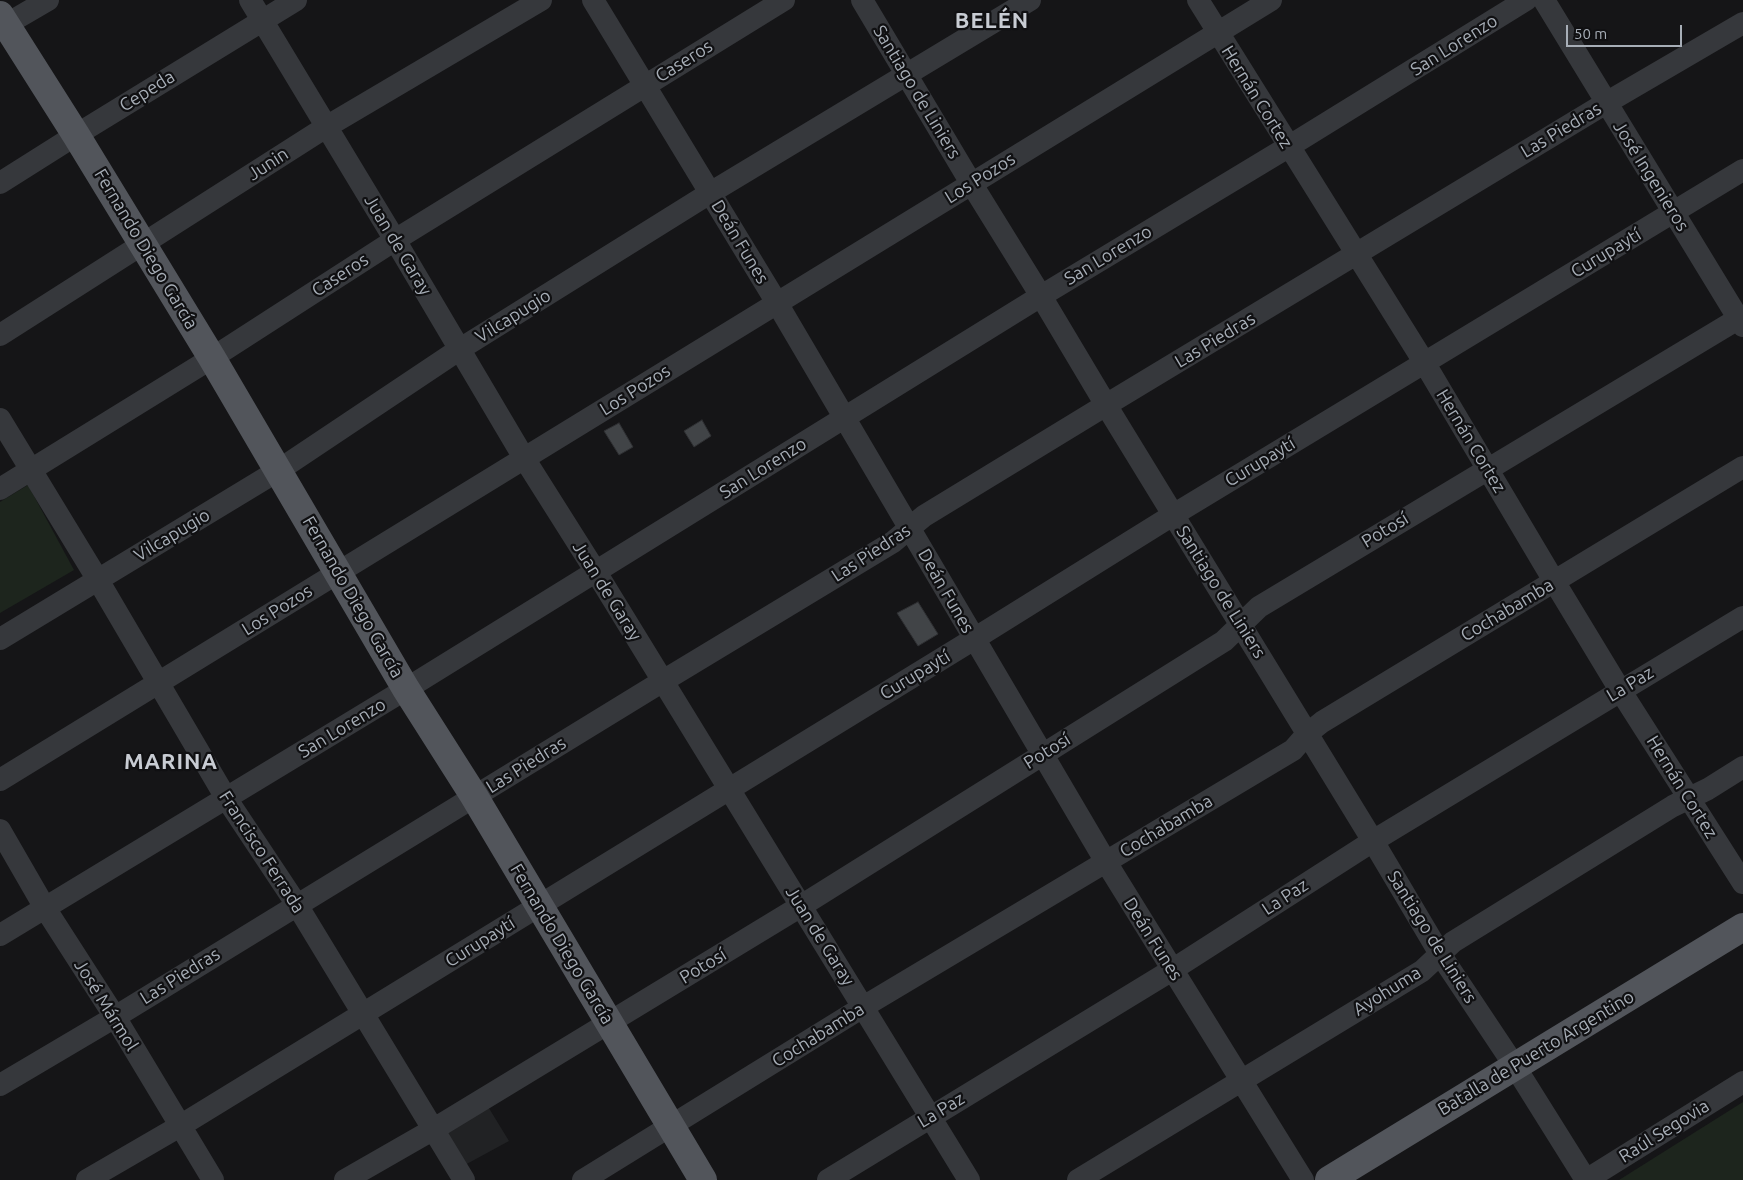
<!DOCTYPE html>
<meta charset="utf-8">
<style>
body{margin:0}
#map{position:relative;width:1743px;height:1180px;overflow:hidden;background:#151517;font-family:Ubuntu,sans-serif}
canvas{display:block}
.scale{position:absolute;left:1566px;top:25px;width:116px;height:22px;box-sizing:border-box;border:2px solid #a7aeb7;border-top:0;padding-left:6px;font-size:15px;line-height:18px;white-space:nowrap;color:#a7aeb7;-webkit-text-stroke:4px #101012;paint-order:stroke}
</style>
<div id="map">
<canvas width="1743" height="1180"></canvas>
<div class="scale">50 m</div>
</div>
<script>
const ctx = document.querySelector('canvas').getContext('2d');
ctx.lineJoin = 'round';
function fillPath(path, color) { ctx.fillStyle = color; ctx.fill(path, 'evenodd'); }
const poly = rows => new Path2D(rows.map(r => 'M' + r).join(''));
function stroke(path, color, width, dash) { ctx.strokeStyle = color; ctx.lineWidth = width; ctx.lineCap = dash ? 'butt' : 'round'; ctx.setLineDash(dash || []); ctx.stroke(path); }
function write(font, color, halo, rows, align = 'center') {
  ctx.font = font + ' Ubuntu,sans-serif'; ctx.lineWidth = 4.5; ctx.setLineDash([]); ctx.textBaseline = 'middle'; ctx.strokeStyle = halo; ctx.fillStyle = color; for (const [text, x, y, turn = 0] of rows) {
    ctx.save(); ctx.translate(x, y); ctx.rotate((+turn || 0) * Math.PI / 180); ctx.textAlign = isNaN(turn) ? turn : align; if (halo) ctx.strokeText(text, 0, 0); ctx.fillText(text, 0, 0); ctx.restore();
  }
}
fillPath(poly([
 [487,1105,509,1141,463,1166,442,1131]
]), '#212224');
fillPath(poly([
 [28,485,74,570,0,613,0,502],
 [1743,1102,1743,1180,1619,1180]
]), '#1d251d');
const building = poly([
 [702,420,711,436,694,447,684,431,702,420],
 [619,423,633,447,619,455,604,431,619,423],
 [918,602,938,634,918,646,897,613,918,602]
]);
fillPath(building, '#414447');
stroke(building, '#2f3033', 1);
stroke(poly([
 [250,0,395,240,524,458,596,572,969,1180],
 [593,0,777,303,1106,862,1303,1180],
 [862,0,971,183,1041,296,1106,405,1373,841,1440,954,1514,1065,1586,1180],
 [1198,0,1424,362,1554,581,1620,690,1743,883],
 [1544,0,1743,326],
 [0,28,48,0],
 [0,183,76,135,296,0],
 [0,335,326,127,541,0],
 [0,419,98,580,226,798,297,905,464,1180],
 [0,489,212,358,395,240,784,0],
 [0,639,279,470,460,349,710,193,1030,0],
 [0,780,1271,0],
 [0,830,45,908,115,1017,213,1180],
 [0,935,406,689,1041,296,1288,147,1526,0],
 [0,1085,115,1017,663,681,893,542,924,516,1106,405,1606,103,1743,23],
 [87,1180,180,1126,974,639,1173,515,1743,170],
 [345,1180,434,1129,801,906,1224,641,1259,607,1743,316],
 [583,1180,863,1007,1293,750,1307,734,1322,722,1743,467],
 [828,1180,1172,970,1373,841,1743,617],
 [1078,1180,1422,971,1453,942,1673,806,1708,789,1743,767],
 [1586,1180,1743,1082]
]), '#36383c', 22);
stroke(poly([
 [0,15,76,135,212,358,406,689,474,796,703,1180],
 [1329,1180,1743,927]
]), '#52555b', 28);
write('18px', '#a7aeb7', '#101012', [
 ["San Lorenzo",1454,45,-32],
 ["Caseros",684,61,-32],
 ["Cepeda",147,91,-32],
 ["Santiago de Liniers",917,92,59],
 ["Hernán Cortez",1257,97,58],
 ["Las Piedras",1561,130,-31],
 ["Junin",268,164,-33],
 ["José Ingenieros",1651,176,58],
 ["Los Pozos",980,178,-32],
 ["Deán Funes",740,242,59],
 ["Juan de Garay",398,245,59],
 ["Fernando Diego García",146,249,59],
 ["Curupaytí",1606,253,-31],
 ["San Lorenzo",1108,255,-31],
 ["Caseros",340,275,-33],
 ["Vilcapugio",513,316,-32],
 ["Las Piedras",1215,340,-31],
 ["Los Pozos",635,390,-32],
 ["Hernán Cortez",1471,441,59],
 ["Curupaytí",1260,462,-31],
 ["San Lorenzo",763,468,-32],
 ["Potosí",1385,530,-31],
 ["Vilcapugio",172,535,-31],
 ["Las Piedras",871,553,-33],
 ["Juan de Garay",607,591,58],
 ["Deán Funes",946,591,60],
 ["Santiago de Liniers",1221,592,58],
 ["Fernando Diego García",353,597,60],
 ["Los Pozos",277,610,-32],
 ["Cochabamba",1507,610,-31],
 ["Curupaytí",915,675,-31],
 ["La Paz",1630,684,-31],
 ["San Lorenzo",342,728,-31],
 ["Potosí",1047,751,-32],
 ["Las Piedras",526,765,-32],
 ["Hernán Cortez",1682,787,58],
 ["Cochabamba",1166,826,-31],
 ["Francisco Ferrada",262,852,57],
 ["La Paz",1285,897,-33],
 ["Juan de Garay",820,936,58],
 ["Santiago de Liniers",1432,937,58],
 ["Deán Funes",1153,939,58],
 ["Curupaytí",480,942,-32],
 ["Fernando Diego García",562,944,59],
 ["Potosí",703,966,-31],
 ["Las Piedras",180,976,-32],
 ["Ayohuma",1387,991,-32],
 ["José Mármol",106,1005,58],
 ["Cochabamba",818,1035,-32],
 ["Batalla de Puerto Argentino",1536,1053,-31],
 ["La Paz",941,1110,-31],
 ["Raúl Segovia",1664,1131,-32]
]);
ctx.letterSpacing = '1px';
write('bold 22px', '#c8ccd3', '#101012', [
 ["BELÉN",992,21],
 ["MARINA",171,762]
]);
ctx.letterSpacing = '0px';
</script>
